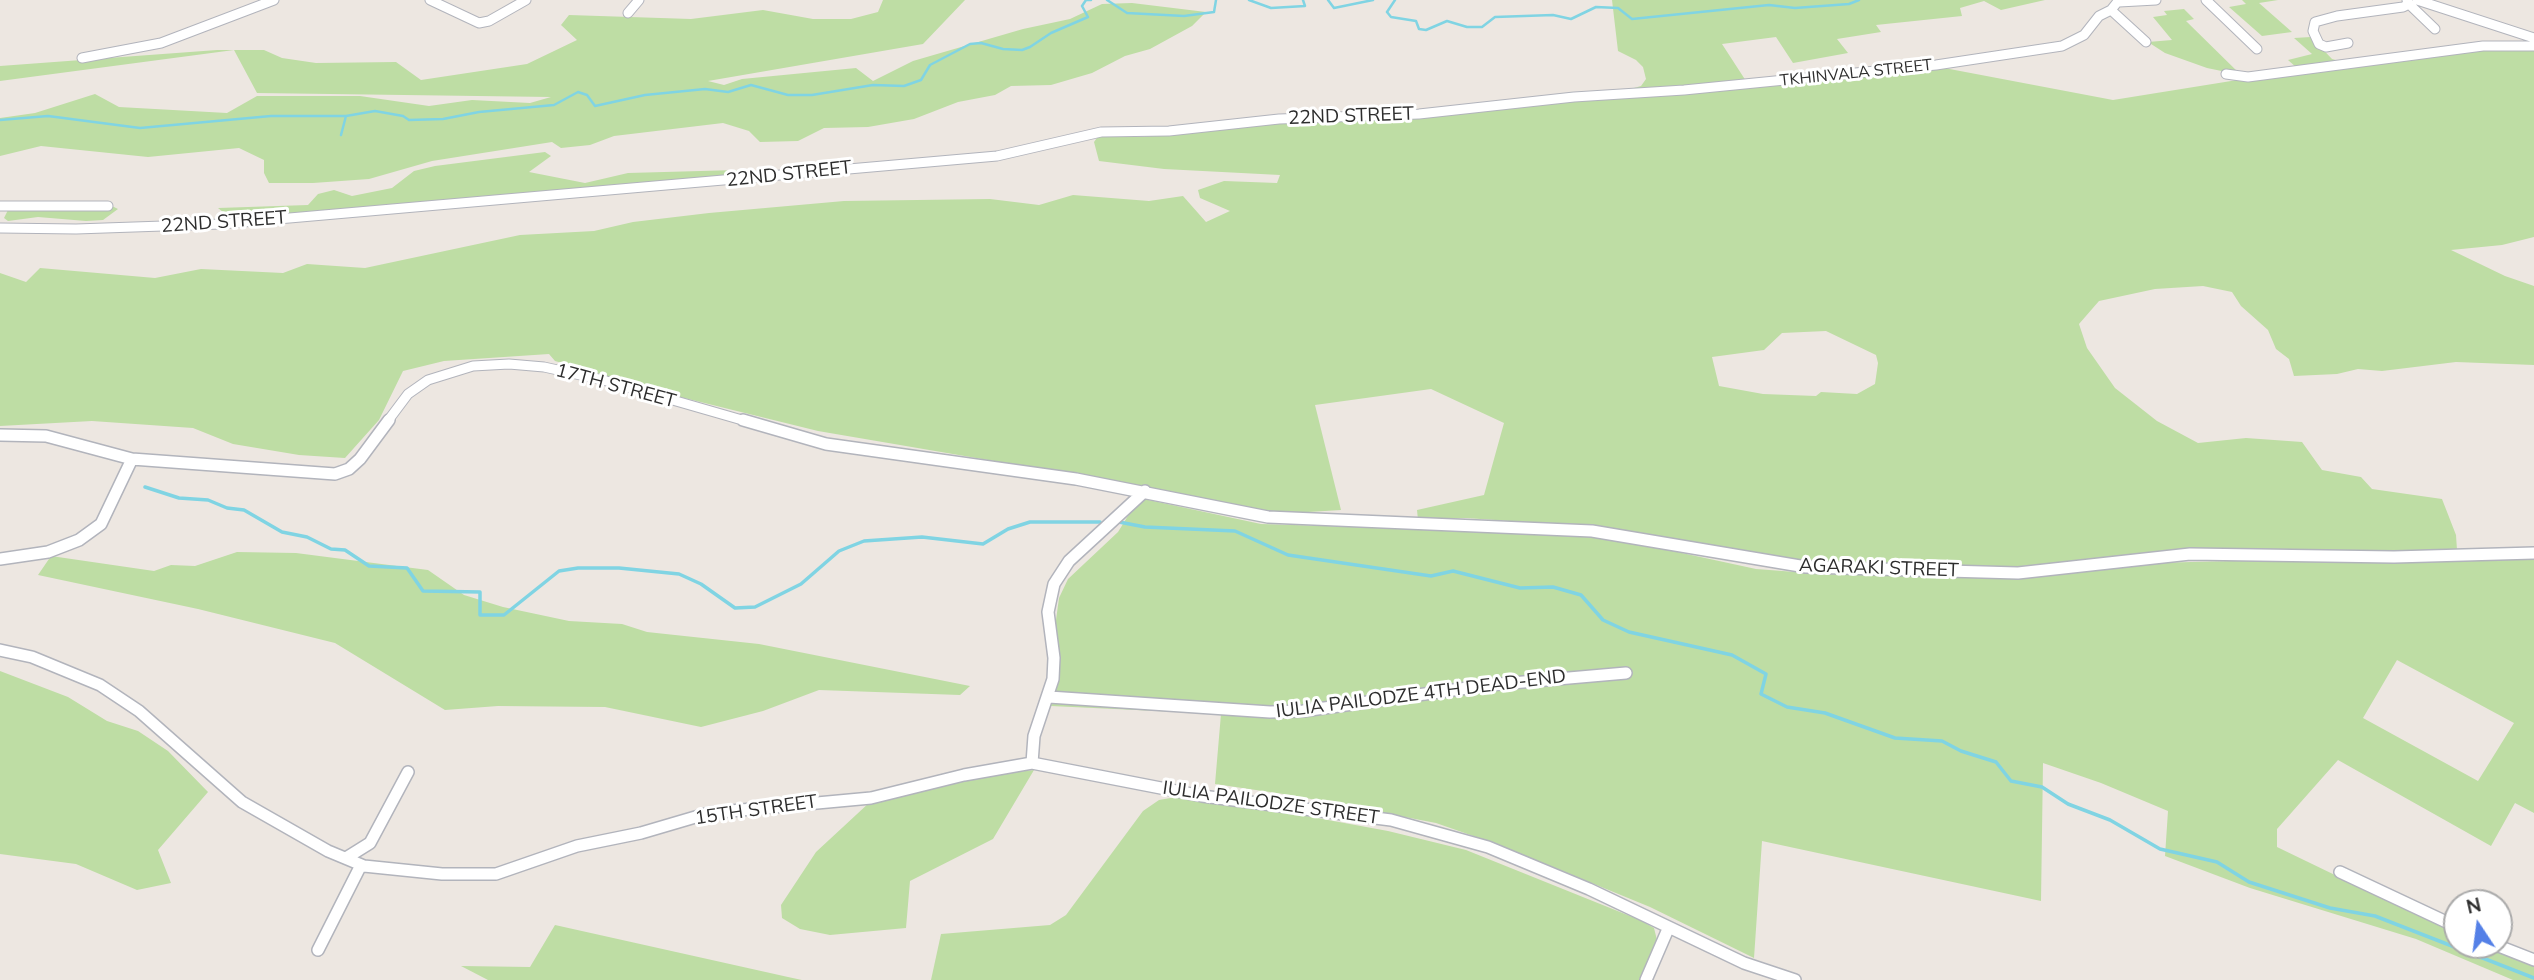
<!DOCTYPE html>
<style>
body{margin:0}
#map{position:relative;width:2534px;height:980px;overflow:hidden;background:#ede7e1;font-family:Mulish,sans-serif}
canvas{display:block}
.north{position:absolute;left:2443px;top:889px;width:70px;height:70px;box-sizing:border-box;background:#fff;border:2px solid #ababab;border-radius:50%;rotate:347deg;font-size:19px;font-weight:700;line-height:28px;text-align:center;color:#2d2d2d}
.north::after{content:'';display:block;margin:auto;width:24px;height:32px;background:#5480e7;clip-path:polygon(50% 0,100% 100%,50% 72%,0 100%)}
</style>
<div id="map">
<canvas width="2534" height="980"></canvas>
<div class="north">N</div>
</div>
<script>
const ctx = document.querySelector('canvas').getContext('2d');
ctx.lineJoin = 'round';
function fillPath(path, color) { ctx.fillStyle = color; ctx.fill(path, 'evenodd'); }
const poly = rows => new Path2D(rows.map(r => 'M' + r).join(''));
function stroke(path, color, width, dash) { ctx.strokeStyle = color; ctx.lineWidth = width; ctx.lineCap = dash ? 'butt' : 'round'; ctx.setLineDash(dash || []); ctx.stroke(path); }
function write(font, color, halo, rows, align = 'center') {
  ctx.font = font + ' Mulish,sans-serif'; ctx.lineWidth = 6; ctx.setLineDash([]); ctx.textBaseline = 'middle'; ctx.strokeStyle = halo; ctx.fillStyle = color; for (const [text, x, y, turn = 0] of rows) {
    ctx.save(); ctx.translate(x, y); ctx.rotate((+turn || 0) * Math.PI / 180); ctx.textAlign = isNaN(turn) ? turn : align; if (halo) ctx.strokeText(text, 0, 0); ctx.fillText(text, 0, 0); ctx.restore();
  }
}
fillPath(poly([
 [883,0,965,0,923,44,708,81,724,85,742,79,856,68,873,81,913,61,1023,29,1070,19,1102,4,1132,3,1206,12,1192,26,1150,49,1125,56,1092,73,1051,85,1011,86,995,95,958,102,914,119,868,127,824,128,798,141,760,142,749,131,723,123,614,136,590,145,561,148,552,142,432,161,369,179,313,183,269,183,264,173,264,160,239,148,148,157,41,146,0,156,0,118,35,113,95,94,119,107,227,113,257,96,360,96,429,106,472,100,530,103,551,97,257,93,234,50,0,81,0,66,217,50,264,50,282,58,316,63,396,62,421,80,527,64,577,40,561,25,569,15,691,19,763,10,813,19,851,19,878,12],
 [1612,0,2045,0,2001,10,1984,1,1960,8,1962,16,1876,25,1881,32,1837,39,1848,53,1793,63,1776,37,1722,44,1746,81,1613,94,1641,86,1646,79,1643,67,1636,60,1618,51],
 [2242,0,2278,0,2259,3,2292,32,2262,36,2229,7,2246,4],
 [2184,9,2194,19,2186,21,2241,75,2207,68,2165,53,2148,42,2172,40,2153,17,2167,15,2164,11],
 [2311,37,2332,59,2339,61,2297,68,2288,60,2312,54,2294,38],
 [2485,48,2534,49,2534,237,2502,245,2451,250,2505,276,2534,286,2534,365,2456,362,2382,371,2358,369,2337,374,2294,376,2289,359,2276,349,2268,330,2241,306,2232,292,2203,286,2155,289,2099,301,2079,324,2087,348,2115,388,2157,421,2198,443,2246,438,2302,442,2322,470,2361,477,2372,489,2442,499,2456,535,2457,550,2076,562,1980,569,1909,563,1853,565,1704,549,1596,527,1466,518,1418,520,1417,510,1484,495,1504,423,1431,389,1315,405,1341,510,1276,514,1111,481,818,431,672,395,555,361,549,354,444,361,403,371,379,420,345,458,299,455,233,444,193,428,92,421,0,426,0,273,26,282,40,268,155,278,201,269,283,273,307,264,365,268,520,235,594,231,633,222,709,213,844,201,990,199,1039,205,1073,195,1149,201,1183,196,1206,222,1230,211,1200,198,1198,190,1224,181,1277,183,1280,175,1164,169,1099,161,1094,142,1099,135,1141,137,1294,122,1417,119,1569,100,1683,94,1939,67,2113,100,2312,68],
 [1826,331,1876,355,1878,363,1875,384,1857,394,1821,392,1816,396,1763,394,1719,386,1712,357,1764,350,1782,333],
 [545,152,551,156,529,172,585,183,628,173,737,170,745,174,251,218,229,217,218,208,308,205,318,194,334,190,352,196,392,188,414,171,435,166],
 [112,206,118,209,103,220,86,221,38,217,8,221,4,218,8,210],
 [1139,498,1261,524,1594,534,1756,569,1822,574,2019,579,2154,563,2267,560,2393,563,2534,557,2534,813,2515,803,2491,846,2338,760,2277,829,2277,847,2457,934,2457,945,2481,945,2534,966,2534,980,2513,980,2416,939,2250,888,2165,856,2168,811,2101,783,2043,763,2041,901,1762,841,1754,958,1650,907,1499,845,1436,823,1290,795,1215,784,1221,714,1051,706,1056,679,1056,620,1059,598,1068,579,1118,532],
 [2397,660,2514,723,2478,781,2363,718],
 [237,552,296,553,428,570,464,595,503,607,569,621,622,624,647,632,759,644,970,686,960,695,819,690,763,711,701,727,605,707,498,706,445,710,335,643,198,609,38,575,51,556,154,571,171,565,195,566],
 [0,671,68,697,107,721,138,731,168,751,208,792,158,850,171,883,137,890,76,864,0,854],
 [1034,770,993,839,910,881,906,928,830,935,800,929,782,918,781,905,816,852,870,802,981,776],
 [1176,797,1279,811,1388,831,1466,850,1640,920,1654,928,1657,940,1639,980,931,980,941,934,1050,925,1066,915,1143,811,1159,800],
 [555,925,788,977,802,980,488,980,461,966,530,967]
]), '#bedda4');
stroke(poly([
 [1107,0,1127,13,1184,16,1214,12,1216,0],
 [1249,0,1271,8,1305,6,1303,0],
 [1328,0,1334,8,1373,0],
 [1395,0,1387,12,1391,17,1416,21,1419,29,1426,30,1447,21,1467,27,1482,27,1495,17,1553,15,1571,19,1596,7,1618,8,1632,19,1769,5,1795,8,1849,4,1859,0],
 [0,120,48,116,140,128,271,116,346,116,375,111,403,116,409,120,443,119,479,112,554,105,578,92,587,95,595,106,645,95,705,89,728,92,751,85,788,95,812,95,873,85,904,86,921,80,930,65,970,44,981,43,1003,49,1022,50,1030,47,1051,33,1088,17,1082,6,1086,0,1091,0],
 [341,135,346,116]
]), '#80d4e3', 2.5);
stroke(poly([
 [145,487,179,498,208,500,227,508,244,510,282,532,307,537,331,549,345,550,369,566,407,568,423,591,480,592,480,615,504,615,559,571,578,568,619,568,679,574,701,584,735,608,755,607,801,584,839,551,864,541,922,537,983,544,1008,529,1030,522,1100,522],
 [1119,522,1145,527,1235,531,1288,555,1431,576,1453,571,1520,588,1553,587,1581,595,1603,620,1629,632,1732,655,1766,674,1761,694,1787,707,1825,713,1895,738,1942,741,1961,751,1996,762,2011,781,2042,787,2068,804,2110,820,2160,849,2217,862,2249,882,2330,908,2375,916,2534,978]
]), '#80d4e3', 3.5);
const minorFar1 = poly([
 [430,0,479,23,489,21,526,0],
 [2206,0,2257,49],
 [2417,0,2534,38],
 [2119,2,2156,0],
 [2409,4,2435,29],
 [2111,10,2146,42],
 [628,13,639,0],
 [2348,43,2326,47,2319,44,2313,31,2315,22,2337,16,2403,7,2409,4,2407,0],
 [82,58,161,43,274,0],
 [2226,74,2248,77,2483,46,2534,46],
 [0,206,108,206],
 [0,228,76,229,221,224,997,156,1101,132,1169,131,1279,119,1419,114,1574,97,1684,90,1936,65,2062,46,2084,35,2099,16,2111,10,2119,0],
 [387,422,408,394,428,380,473,366,509,364,544,367,603,380,749,422]
]);
const minor = poly([
 [743,420,826,444,1076,479,1268,517,1592,531,1806,567,2018,573,2190,554,2394,557,2534,553],
 [0,435,46,436,132,459,335,474,349,469,360,459,389,420],
 [0,559,48,552,79,540,101,524,132,459],
 [0,650,32,657,100,685,139,711,242,802,328,851,364,866,442,874,496,874,577,846,641,833,709,813,871,798,964,775,1032,763,1202,796,1391,820,1488,847,1589,889,1744,963,1795,980],
 [1049,697,1270,712,1303,711,1489,685,1626,673],
 [1032,763,1034,736,1053,679,1054,658,1048,612,1054,584,1069,561,1145,491],
 [346,858,370,843,408,772],
 [2340,872,2457,927],
 [2496,945,2534,960],
 [318,950,361,865],
 [1646,980,1668,929]
]);
stroke(minorFar1, '#b2b4bc', 11);
stroke(minor, '#b2b4bc', 14);
stroke(minorFar1, '#fff', 9);
stroke(minor, '#fff', 11);
write('16px', '#2d2d2d', '#fff', [
 ["TKHINVALA STREET",1856,73,-6]
]);
write('19px', '#2d2d2d', '#fff', [
 ["22ND STREET",1351,116,-2],
 ["22ND STREET",789,174,-6],
 ["22ND STREET",224,222,-4],
 ["17TH STREET",616,386,15],
 ["AGARAKI STREET",1879,568,2],
 ["IULIA PAILODZE 4TH DEAD-END",1421,694,-7],
 ["IULIA PAILODZE STREET",1271,803,8],
 ["15TH STREET",756,810,-8]
]);
</script>
